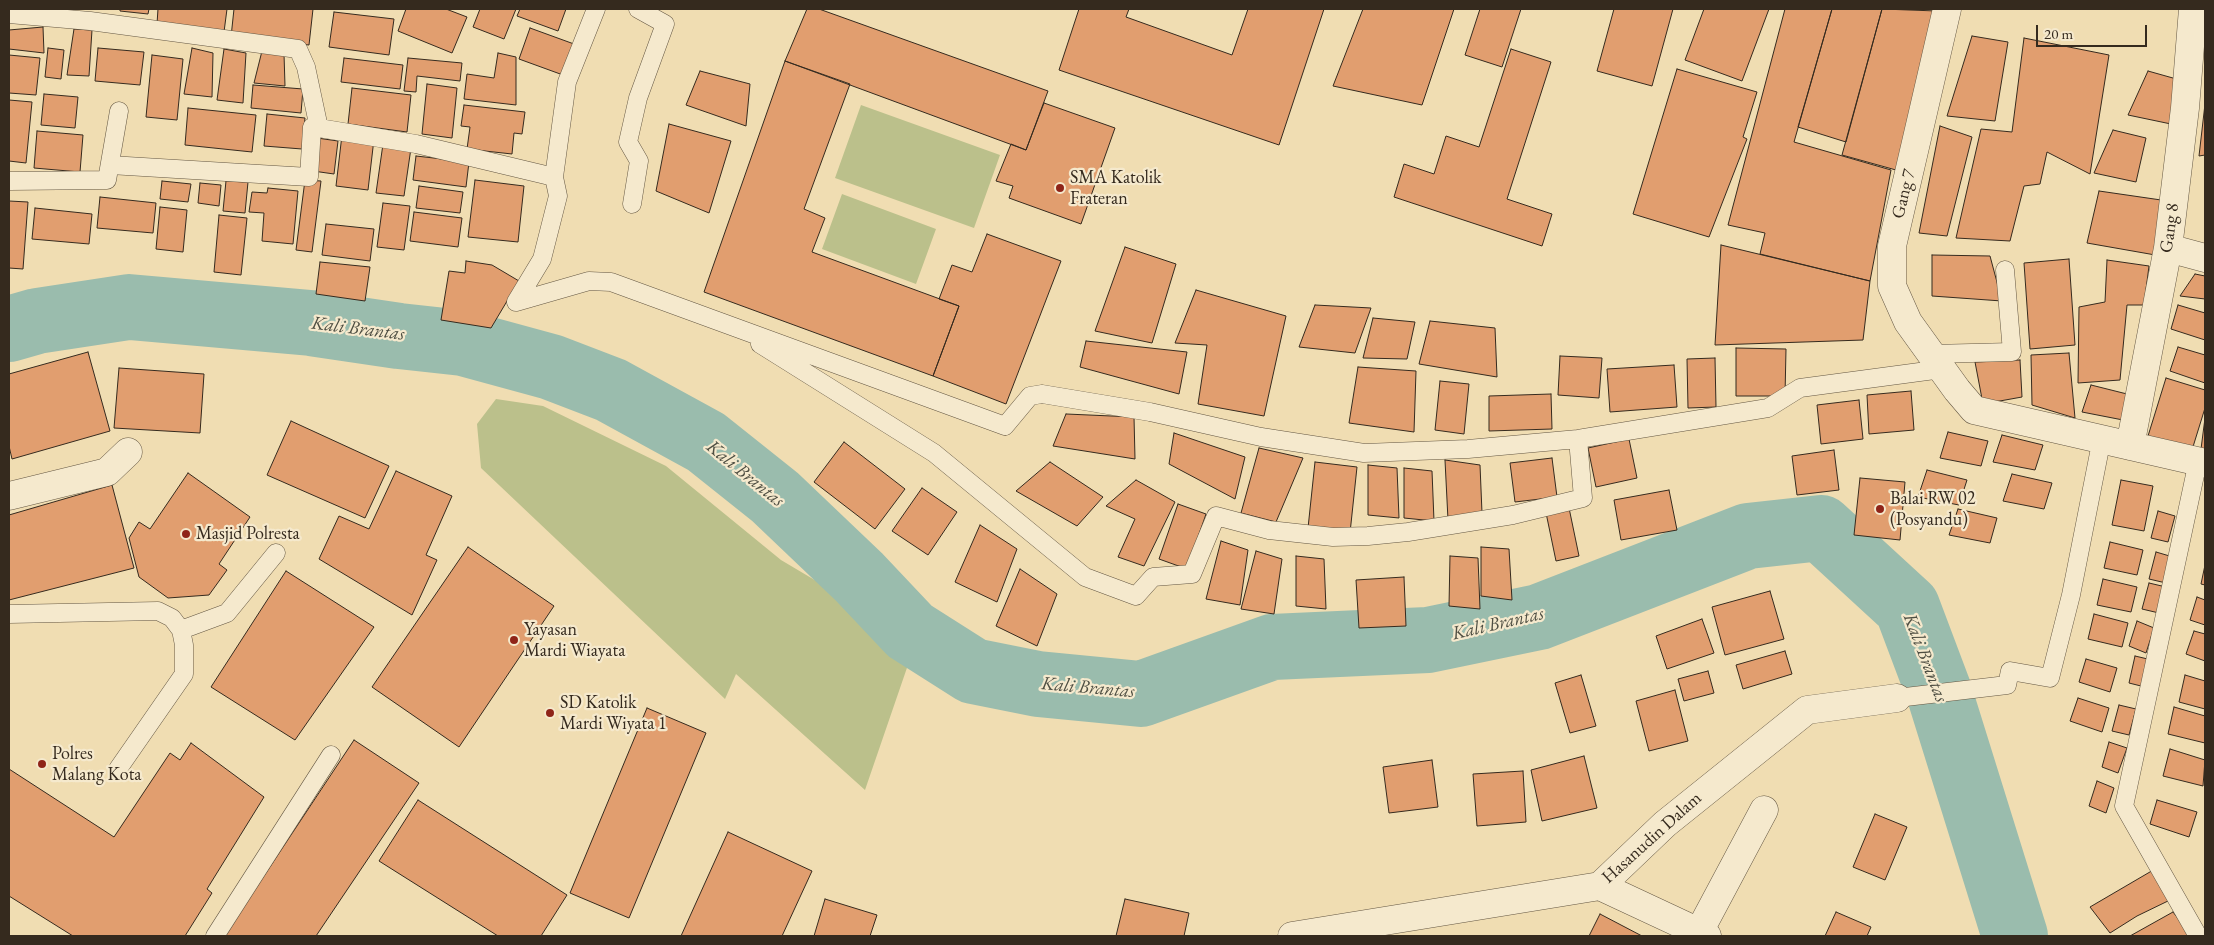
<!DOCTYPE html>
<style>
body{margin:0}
#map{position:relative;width:2214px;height:945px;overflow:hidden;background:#f0ddb2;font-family:"EB Garamond",serif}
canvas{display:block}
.frame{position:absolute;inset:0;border:10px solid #352a1e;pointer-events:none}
.scale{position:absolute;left:2036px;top:25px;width:111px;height:22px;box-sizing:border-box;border:2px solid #352a1e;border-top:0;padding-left:6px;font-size:15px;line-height:18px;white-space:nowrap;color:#352a1e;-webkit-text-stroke:4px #f5e9cd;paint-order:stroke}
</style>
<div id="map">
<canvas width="2214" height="945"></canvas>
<div class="frame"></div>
<div class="scale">20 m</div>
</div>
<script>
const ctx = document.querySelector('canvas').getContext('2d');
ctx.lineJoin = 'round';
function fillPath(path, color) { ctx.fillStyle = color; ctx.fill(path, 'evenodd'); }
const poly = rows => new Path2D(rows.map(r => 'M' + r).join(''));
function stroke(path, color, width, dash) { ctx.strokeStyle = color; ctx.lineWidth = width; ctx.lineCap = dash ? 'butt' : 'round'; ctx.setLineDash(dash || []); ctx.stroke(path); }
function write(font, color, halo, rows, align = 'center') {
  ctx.font = font + ' "EB Garamond",serif'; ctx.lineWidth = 4.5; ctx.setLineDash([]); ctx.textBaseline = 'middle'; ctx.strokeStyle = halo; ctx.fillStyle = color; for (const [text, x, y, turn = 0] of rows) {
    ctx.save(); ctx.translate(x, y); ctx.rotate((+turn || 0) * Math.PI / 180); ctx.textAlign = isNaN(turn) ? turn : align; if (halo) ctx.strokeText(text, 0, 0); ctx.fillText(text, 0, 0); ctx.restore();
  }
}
fillPath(poly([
 [861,105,1000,155,974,228,835,178],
 [842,194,936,229,916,284,822,249],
 [496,399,543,406,666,466,781,560,845,598,910,659,865,790,736,674,725,699,481,468,477,424]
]), '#bbc08b');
stroke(poly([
 [9,329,37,321,129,307,311,323,399,336,463,343,551,367,611,390,706,442,775,497,859,577,910,631,973,671,1038,684,1141,694,1272,647,1428,640,1539,617,1748,536,1821,528,1907,607,1939,692,2015,936]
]), '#9abcad', 66);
const building = poly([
 [120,9,149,9,148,14,120,11,120,9],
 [158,9,227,9,224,32,157,24,158,9],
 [234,9,313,9,309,45,231,37,234,9],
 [406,9,446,9,467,17,452,53,398,31,406,9],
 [480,9,516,9,504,39,473,27,480,9],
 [520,9,566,9,558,31,517,16,520,9],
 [807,9,819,9,1048,91,1026,150,785,61,807,9],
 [1079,9,1129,9,1126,17,1232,55,1248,9,1324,9,1279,145,1059,70,1079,9],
 [1363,9,1454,9,1422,105,1333,86,1363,9],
 [1480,9,1521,9,1502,67,1465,55,1480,9],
 [1614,9,1673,9,1652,86,1597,71,1614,9],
 [1704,9,1769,9,1742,81,1685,60,1704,9],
 [1785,9,1832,9,1794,142,1891,170,1870,281,1760,254,1765,233,1728,225,1785,9],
 [1832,9,1882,9,1846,142,1798,127,1832,9],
 [1882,9,1937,11,1896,170,1842,155,1882,9],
 [334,12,394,19,389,55,329,47,334,12],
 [43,27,44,53,9,49,9,30,43,27],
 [530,28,574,44,563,75,519,59,530,28],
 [74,29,92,30,89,76,67,75,74,29],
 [1972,36,2008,42,1995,121,1947,116,1972,36],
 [2024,38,2109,55,2090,174,2047,152,2040,184,2024,186,2010,241,1956,238,1981,129,2012,132,2024,38],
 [48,48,64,50,61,79,45,77,48,48],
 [98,48,144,52,140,85,95,81,98,48],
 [192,48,213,53,212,97,184,94,192,48],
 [224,49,246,53,243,103,217,100,224,49],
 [1511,49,1551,62,1507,199,1552,214,1542,246,1394,197,1404,164,1434,174,1446,136,1479,147,1511,49],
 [262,51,284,54,285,86,254,83,262,51],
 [498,53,516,57,516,105,464,99,467,74,494,78,498,53],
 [9,55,40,58,36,95,9,93,9,55],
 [152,55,183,59,177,120,146,117,152,55],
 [344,58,403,65,400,89,341,82,344,58],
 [408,58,462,63,460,81,417,76,416,92,404,91,408,58],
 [785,61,850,84,804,209,825,218,812,252,959,306,933,376,704,292,785,61],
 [1677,69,1757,92,1743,137,1747,139,1709,237,1633,214,1677,69],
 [700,71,750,84,746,126,686,105,700,71],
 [2148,71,2180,80,2171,124,2128,115,2148,71],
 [427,84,457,88,452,138,422,134,427,84],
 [253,85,303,89,301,113,251,108,253,85],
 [352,88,411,95,407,132,348,124,352,88],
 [44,94,78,97,75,128,41,125,44,94],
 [9,100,32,102,26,163,9,161,9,100],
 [1044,103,1115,128,1081,224,1009,198,1013,186,996,181,1011,144,1026,150,1044,103],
 [2205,104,2205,155,2199,156,2205,104],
 [464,105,525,112,522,134,514,133,512,154,467,149,470,127,461,126,464,105],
 [188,108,256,115,252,152,185,145,188,108],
 [267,114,305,118,302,149,264,146,267,114],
 [669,124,731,141,709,213,656,191,669,124],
 [1940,126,1972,137,1947,236,1919,233,1940,126],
 [2113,130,2146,138,2136,182,2094,173,2113,130],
 [37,131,83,135,80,172,34,168,37,131],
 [342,135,374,139,368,190,336,186,342,135],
 [317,138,338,141,334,174,313,171,317,138],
 [383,144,411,148,404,196,376,193,383,144],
 [416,156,469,162,466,187,413,180,416,156],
 [305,180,321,181,312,252,296,250,305,180],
 [475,180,524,186,518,242,468,237,475,180],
 [162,181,191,184,188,202,160,199,162,181],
 [226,181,248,182,245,213,223,211,226,181],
 [200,183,221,185,219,206,198,203,200,183],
 [419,186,463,192,460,213,416,208,419,186],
 [268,188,298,191,293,244,262,241,264,213,249,212,252,192,267,193,268,188],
 [2099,191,2168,201,2161,256,2087,243,2099,191],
 [100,197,156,203,153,233,97,228,100,197],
 [9,201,28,202,23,269,9,268,9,201],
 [383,203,410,206,404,250,377,247,383,203],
 [160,207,187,210,183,252,156,249,160,207],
 [35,208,92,214,89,244,32,239,35,208],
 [414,212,462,218,458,247,410,241,414,212],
 [219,215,247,218,241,275,214,272,219,215],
 [326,224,374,229,370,261,322,255,326,224],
 [987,234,1061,261,1006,404,933,376,959,306,939,299,952,265,972,272,987,234],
 [1721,245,1870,281,1863,340,1715,345,1721,245],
 [1125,247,1176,264,1152,343,1095,331,1125,247],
 [1932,255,1990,256,2002,301,1932,296,1932,255],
 [2069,259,2075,345,2030,349,2024,263,2069,259],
 [2107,260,2149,266,2144,305,2127,305,2120,380,2078,383,2079,307,2105,302,2107,260],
 [466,261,492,265,519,281,491,328,441,320,449,271,465,273,466,261],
 [320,262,370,267,365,301,316,294,320,262],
 [2195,274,2205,276,2205,299,2180,296,2195,274],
 [1196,290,1286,316,1264,416,1198,404,1207,345,1175,343,1196,290],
 [1315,305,1371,308,1355,353,1299,347,1315,305],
 [2178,305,2205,313,2205,340,2171,329,2178,305],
 [1373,318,1415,322,1407,359,1363,358,1373,318],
 [1430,321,1495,328,1497,377,1419,364,1430,321],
 [1086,341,1187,352,1179,394,1080,367,1086,341],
 [2178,347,2205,355,2205,383,2170,371,2178,347],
 [1736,348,1786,349,1785,396,1736,396,1736,348],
 [88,352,110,431,12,459,9,446,9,374,88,352],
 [2069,353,2075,418,2032,405,2031,355,2069,353],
 [1560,356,1602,358,1599,398,1558,395,1560,356],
 [1715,358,1716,407,1688,408,1687,359,1715,358],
 [2020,360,2022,397,1983,404,1975,362,2020,360],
 [1674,365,1677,407,1610,412,1607,369,1674,365],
 [1358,367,1416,371,1414,432,1349,423,1358,367],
 [119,368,204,374,200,433,114,428,119,368],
 [2166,378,2205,390,2205,408,2192,450,2148,436,2166,378],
 [1440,381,1469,384,1464,434,1435,430,1440,381],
 [2091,385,2131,395,2123,420,2082,412,2091,385],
 [1911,391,1914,430,1869,434,1867,395,1911,391],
 [1551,394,1552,429,1489,431,1489,396,1551,394],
 [1859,400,1863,439,1821,444,1817,405,1859,400],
 [1066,414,1134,417,1135,459,1053,446,1066,414],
 [2205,418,2205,450,2201,449,2205,418],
 [291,421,389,466,365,518,267,475,291,421],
 [1948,432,1988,441,1981,466,1940,458,1948,432],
 [1174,433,1245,457,1235,499,1169,464,1174,433],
 [2002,435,2043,445,2035,470,1993,462,2002,435],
 [1629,439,1637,478,1596,487,1588,448,1629,439],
 [844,442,905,489,875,529,814,482,844,442],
 [1259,448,1303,458,1276,522,1241,513,1259,448],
 [1834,450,1839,490,1797,495,1792,456,1834,450],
 [1552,458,1557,497,1515,502,1510,463,1552,458],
 [1445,460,1480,465,1482,513,1448,520,1445,460],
 [1050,462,1103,497,1077,526,1016,491,1050,462],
 [1315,462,1357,467,1350,533,1308,528,1315,462],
 [1368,465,1397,468,1399,518,1368,515,1368,465],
 [1404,468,1432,471,1434,521,1404,518,1404,468],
 [1927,470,1967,480,1959,505,1918,497,1927,470],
 [396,471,452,496,426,555,437,560,412,615,319,559,339,516,369,529,396,471],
 [188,473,250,517,219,564,227,570,209,595,168,598,139,577,129,538,139,522,150,529,188,473],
 [2012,474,2052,483,2044,509,2003,501,2012,474],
 [1860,478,1905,482,1900,540,1854,535,1860,478],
 [1136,480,1175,502,1144,566,1118,557,1135,519,1106,506,1136,480],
 [2121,480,2153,486,2144,531,2112,525,2121,480],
 [112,485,134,568,9,600,9,515,112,485],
 [922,488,957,512,928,555,892,531,922,488],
 [1669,490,1677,530,1621,540,1614,500,1669,490],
 [1568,503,1579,556,1556,561,1545,508,1568,503],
 [1178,504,1206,514,1187,569,1159,559,1178,504],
 [1958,509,1997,518,1990,543,1949,535,1958,509],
 [2158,511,2175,516,2168,542,2151,538,2158,511],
 [980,525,1017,549,997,602,955,582,980,525],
 [1221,541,1248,550,1240,605,1206,599,1221,541],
 [2110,542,2143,550,2137,575,2104,568,2110,542],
 [468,547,554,606,459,747,372,687,468,547],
 [1481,547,1509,549,1512,600,1481,596,1481,547],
 [1256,551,1282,559,1274,614,1241,609,1256,551],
 [2156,552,2173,557,2166,583,2149,579,2156,552],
 [1296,556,1324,559,1326,609,1296,606,1296,556],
 [1450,556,1478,558,1480,609,1449,606,1450,556],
 [2205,565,2205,585,2201,584,2205,565],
 [1020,569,1057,594,1037,646,996,626,1020,569],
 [286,571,374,627,295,740,211,687,286,571],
 [1404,577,1406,626,1359,628,1356,580,1404,577],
 [2103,579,2137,587,2131,612,2097,605,2103,579],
 [2149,583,2166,587,2159,613,2142,609,2149,583],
 [1770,591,1784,639,1725,655,1712,607,1770,591],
 [2197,597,2205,600,2205,625,2190,620,2197,597],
 [2094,614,2128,623,2122,647,2088,639,2094,614],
 [1702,619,1714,653,1667,669,1656,636,1702,619],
 [2137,621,2154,628,2146,653,2129,646,2137,621],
 [2194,631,2205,634,2205,661,2186,654,2194,631],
 [1785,651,1792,674,1743,689,1736,665,1785,651],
 [2135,656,2152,660,2145,687,2129,683,2135,656],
 [2086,659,2117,668,2110,692,2079,682,2086,659],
 [1708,671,1714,693,1684,701,1678,679,1708,671],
 [1581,675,1596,726,1570,733,1555,683,1581,675],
 [2185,675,2205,681,2205,709,2179,702,2185,675],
 [1675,690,1688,741,1649,751,1636,701,1675,690],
 [2078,698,2109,708,2102,732,2070,721,2078,698],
 [2119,705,2136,709,2129,735,2112,731,2119,705],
 [2174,707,2205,716,2205,743,2168,734,2174,707],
 [647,708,706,733,629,918,570,893,647,708],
 [354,740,419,783,316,936,224,936,354,740],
 [2109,742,2127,748,2118,773,2102,767,2109,742],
 [191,743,264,797,207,889,212,893,185,936,73,936,9,896,9,769,114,837,170,753,180,760,191,743],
 [2170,749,2205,760,2203,786,2163,776,2170,749],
 [1584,756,1597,808,1542,821,1531,770,1584,756],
 [1432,760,1438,807,1389,813,1383,767,1432,760],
 [1523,771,1526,822,1477,826,1473,774,1523,771],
 [2097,781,2114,788,2106,813,2089,806,2097,781],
 [418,800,567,895,541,936,498,936,379,861,418,800],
 [2157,800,2197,812,2189,837,2150,824,2157,800],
 [1875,814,1907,827,1885,880,1853,867,1875,814],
 [728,832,812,871,782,936,681,936,728,832],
 [2155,869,2170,900,2137,916,2110,933,2090,907,2155,869],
 [825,899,877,915,870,936,814,936,825,899],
 [1125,899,1189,913,1184,936,1116,936,1125,899],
 [1836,912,1871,927,1867,936,1825,936,1836,912],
 [2173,912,2190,934,2187,936,2130,936,2173,912],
 [1600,914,1642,936,1589,936,1600,914]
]);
fillPath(building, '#e19e6f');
stroke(building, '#352a1e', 1);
const service = poly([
 [9,14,90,21,298,49,306,67,319,128,312,127,309,177,110,165],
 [319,128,416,144,554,177,558,196,542,259,516,302],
 [554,177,567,82,596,9],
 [9,181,107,180,119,111],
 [632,204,639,161,628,142,638,98,665,24,638,9],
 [516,302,589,281,611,282,1005,426,1030,396,1042,394,1150,412,1261,437,1364,453,1468,449,1578,439,1768,408,1800,388,1942,369],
 [760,344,934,453,1085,577,1136,596,1153,577,1192,574,1216,516,1269,530,1333,537,1368,536,1408,532,1513,515,1583,498,1578,439],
 [1931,354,2012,352,2005,270],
 [9,614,158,611,172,618,181,630,184,645,184,674,118,769],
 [181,630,227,613,276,553],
 [1897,698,2007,685,2010,671,2050,678,2071,595,2102,438],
 [215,936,331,755],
 [2198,936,2124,806,2198,461]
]);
const minor = poly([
 [1947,9,1892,246,1892,286,1908,322,1957,390,1974,410,2205,463],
 [2168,248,2205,258],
 [2130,446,2168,248,2185,108,2193,9],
 [9,496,107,472,128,452],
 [1600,886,1707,936],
 [1699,932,1764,810],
 [1292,936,1600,886,1665,824,1807,710,1897,698]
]);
stroke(service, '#645743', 19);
stroke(minor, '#645743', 29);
stroke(service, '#f5e9cd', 18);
stroke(minor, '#f5e9cd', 28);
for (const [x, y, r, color] of [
 [1060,188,5,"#8f2418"],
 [1880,509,5,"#8f2418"],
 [186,534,5,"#8f2418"],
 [514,640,5,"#8f2418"],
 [550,713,5,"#8f2418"],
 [42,764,5,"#8f2418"]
]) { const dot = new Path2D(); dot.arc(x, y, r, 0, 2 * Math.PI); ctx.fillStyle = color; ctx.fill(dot); stroke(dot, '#f5e9cd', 2); }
write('18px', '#352a1e', '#f5e9cd', [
 ["SMA Katolik",1070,178],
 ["Frateran",1070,199],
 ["Balai RW 02",1890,499],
 ["(Posyandu)",1890,520],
 ["Masjid Polresta",196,534],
 ["Yayasan",524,630],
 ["Mardi Wiayata",524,651],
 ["SD Katolik",560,703],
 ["Mardi Wiyata 1",560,724],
 ["Polres",52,754],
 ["Malang Kota",52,775]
], 'left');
write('18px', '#352a1e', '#f5e9cd', [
 ["Gang 7",1904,194,-76],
 ["Gang 8",2170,228,-82],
 ["Hasanudin Dalam",1652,838,-42]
]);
write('italic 19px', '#4e4e42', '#f5e9cd', [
 ["Kali Brantas",358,329,7],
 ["Kali Brantas",745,474,39],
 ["Kali Brantas",1498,624,-13],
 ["Kali Brantas",1925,658,69],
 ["Kali Brantas",1088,688,5]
]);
</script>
